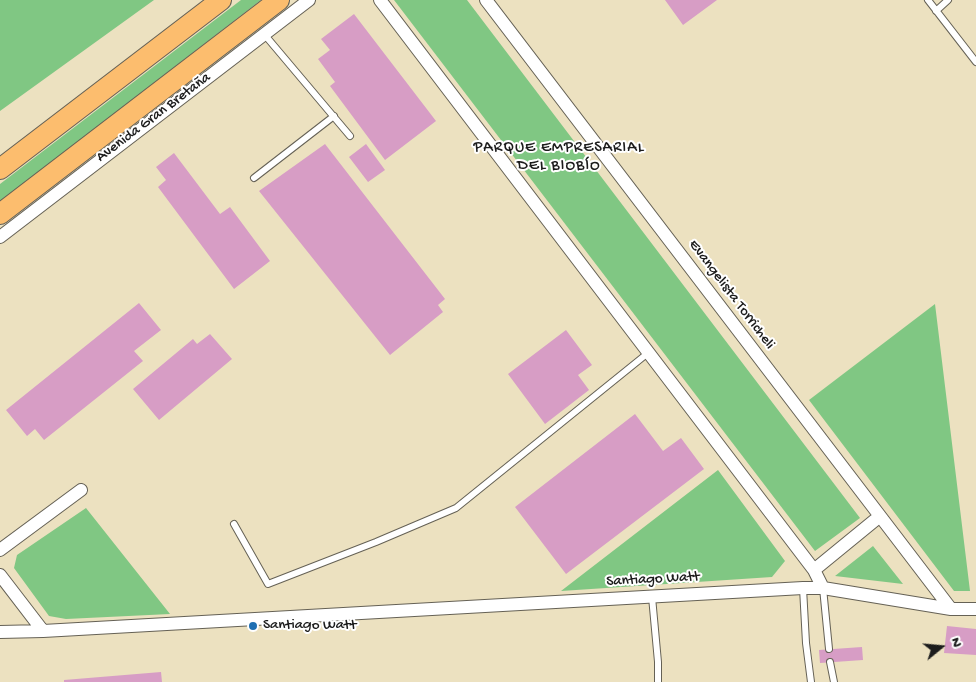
<!DOCTYPE html>
<meta charset="utf-8">
<style>
body{margin:0}
#map{position:relative;width:976px;height:682px;overflow:hidden;background:#ece1c0;font-family:"Gochi Hand",sans-serif}
canvas{display:block}
.north{position:absolute;left:916px;top:622px;width:50px;height:50px;-webkit-text-stroke:4px #fff;paint-order:stroke;rotate:73deg;font-size:14px;font-weight:700;line-height:20px;text-align:center;color:#1c1c1c}
.north::after{content:'';display:block;margin:auto;width:18px;height:22px;background:#1c1c1c;clip-path:polygon(50% 0,100% 100%,50% 72%,0 100%)}
</style>
<div id="map">
<canvas width="976" height="682"></canvas>
<div class="north">N</div>
</div>
<script>
const ctx = document.querySelector('canvas').getContext('2d');
ctx.lineJoin = 'round';
function fillPath(path, color) { ctx.fillStyle = color; ctx.fill(path, 'evenodd'); }
const poly = rows => new Path2D(rows.map(r => 'M' + r).join(''));
function stroke(path, color, width, dash) { ctx.strokeStyle = color; ctx.lineWidth = width; ctx.lineCap = dash ? 'butt' : 'round'; ctx.setLineDash(dash || []); ctx.stroke(path); }
function write(font, color, halo, rows, align = 'center') {
  ctx.font = font + ' "Gochi Hand",sans-serif'; ctx.lineWidth = 4; ctx.setLineDash([]); ctx.textBaseline = 'middle'; ctx.strokeStyle = halo; ctx.fillStyle = color; for (const [text, x, y, turn = 0] of rows) {
    ctx.save(); ctx.translate(x, y); ctx.rotate((+turn || 0) * Math.PI / 180); ctx.textAlign = isNaN(turn) ? turn : align; if (halo) ctx.strokeText(text, 0, 0); ctx.fillText(text, 0, 0); ctx.restore();
  }
}
fillPath(poly([
 [0,0,154,0,0,111],
 [241,0,261,0,0,202,0,184],
 [394,0,467,0,860,518,815,551],
 [935,304,970,591,954,591,809,400],
 [718,470,785,561,772,577,561,591],
 [86,508,170,614,66,619,49,616,14,568,17,555],
 [873,546,903,584,835,576]
]), '#80c783');
fillPath(poly([
 [665,0,717,0,683,25],
 [354,14,436,121,385,160,330,86,335,82,318,59,330,50,321,39],
 [325,144,445,299,438,305,443,312,390,355,259,191],
 [366,144,385,170,368,182,349,157],
 [174,153,220,214,230,207,270,261,234,289,158,187,166,180,156,167],
 [139,303,161,330,134,351,143,361,44,440,35,429,27,436,6,410],
 [566,330,592,365,578,375,589,390,545,424,508,374],
 [210,334,232,359,159,420,133,389,193,339,197,344],
 [635,414,663,451,681,438,704,469,566,574,515,507],
 [947,626,976,629,976,655,944,653],
 [862,647,863,660,820,663,819,650],
 [161,672,162,682,64,682,64,680]
]), '#d79dc5');
const lane = poly([
 [928,0,976,62],
 [936,11,948,0],
 [264,34,350,136],
 [254,178,334,116],
 [234,524,268,584,376,542,456,508,648,353],
 [803,588,806,643,811,682],
 [823,588,829,649],
 [652,597,658,662,658,682],
 [830,662,834,682]
]);
const street = poly([
 [380,0,814,570],
 [486,0,951,609],
 [0,237,309,0],
 [0,550,81,490],
 [0,575,43,631],
 [823,588,814,570,880,516],
 [0,632,43,631,803,588,823,588,951,609,976,609]
]);
const primary = poly([
 [0,169,221,0],
 [0,214,279,0]
]);
stroke(lane, '#656155', 8);
stroke(street, '#656155', 14);
stroke(primary, '#656155', 22);
stroke(lane, '#fff', 6);
stroke(street, '#fff', 12);
stroke(primary, '#fcbd6e', 20);
for (const [x, y, r, color] of [
 [253,626,5,"#1f6fb2"]
]) { const dot = new Path2D(); dot.arc(x, y, r, 0, 2 * Math.PI); ctx.fillStyle = color; ctx.fill(dot); stroke(dot, '#fff', 2); }
write('15px', '#1c1c1c', '#fff', [
 ["Avenida Gran Bretaña",154,118,-37],
 ["Evangelista Torricheli",731,295,53],
 ["Santiago Watt",653,580,-3]
]);
write('15px', '#1c1c1c', '#fff', [
 ["Santiago Watt",263,626]
], 'left');
ctx.letterSpacing = '1px';
write('16px', '#1c1c1c', '#fff', [
 ["PARQUE EMPRESARIAL",559,149],
 ["DEL BIOBÍO",559,167]
]);
ctx.letterSpacing = '0px';
</script>
